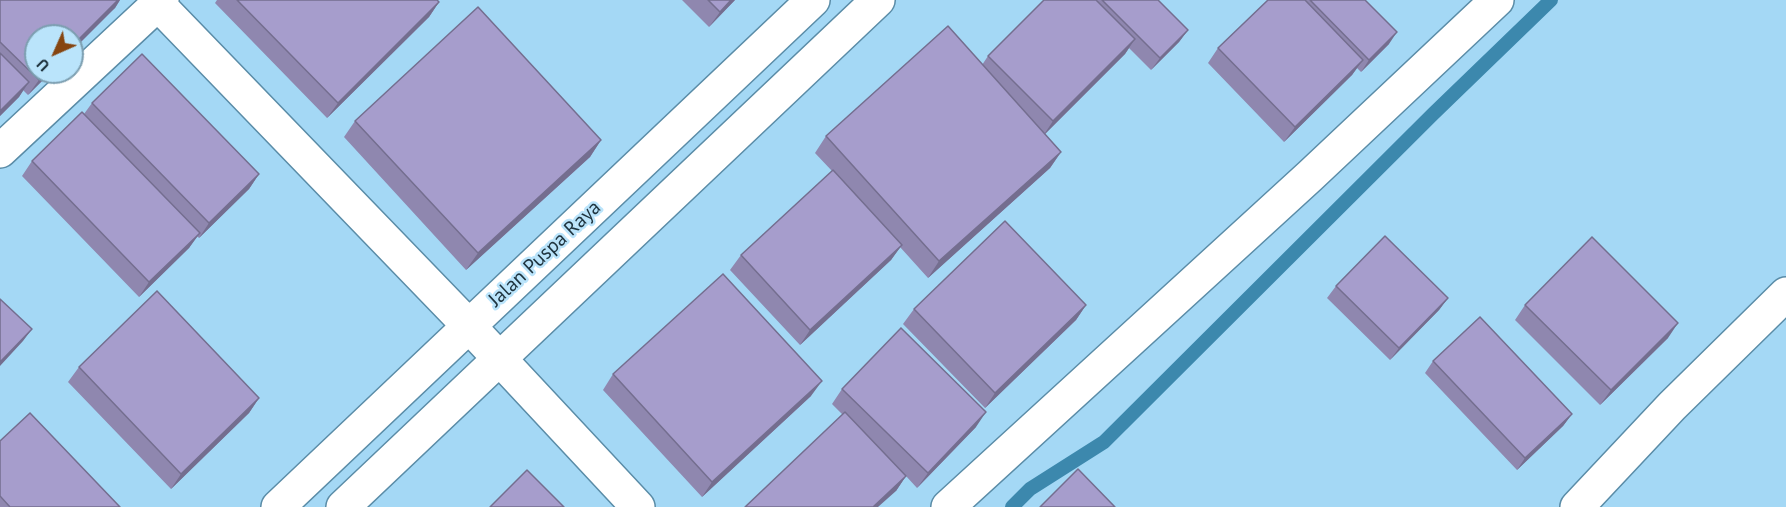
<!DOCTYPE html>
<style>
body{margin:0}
#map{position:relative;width:1786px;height:507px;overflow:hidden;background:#a4d8f5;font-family:"PT Sans",sans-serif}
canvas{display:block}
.north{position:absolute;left:24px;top:24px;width:60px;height:60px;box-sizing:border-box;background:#bae4fb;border:2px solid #7c9eb0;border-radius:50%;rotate:225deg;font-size:16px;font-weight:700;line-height:24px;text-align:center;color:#203540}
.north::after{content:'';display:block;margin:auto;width:21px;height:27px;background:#864511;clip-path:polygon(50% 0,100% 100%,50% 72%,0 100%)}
</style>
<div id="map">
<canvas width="1786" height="507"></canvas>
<div class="north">U</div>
</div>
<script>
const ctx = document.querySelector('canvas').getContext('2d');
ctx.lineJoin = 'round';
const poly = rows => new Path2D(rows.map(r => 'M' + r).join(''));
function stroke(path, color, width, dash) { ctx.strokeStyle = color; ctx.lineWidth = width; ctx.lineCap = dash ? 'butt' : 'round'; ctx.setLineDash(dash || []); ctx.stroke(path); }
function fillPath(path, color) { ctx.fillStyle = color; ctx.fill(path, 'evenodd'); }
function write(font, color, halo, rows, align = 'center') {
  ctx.font = font + ' "PT Sans",sans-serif'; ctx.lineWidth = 5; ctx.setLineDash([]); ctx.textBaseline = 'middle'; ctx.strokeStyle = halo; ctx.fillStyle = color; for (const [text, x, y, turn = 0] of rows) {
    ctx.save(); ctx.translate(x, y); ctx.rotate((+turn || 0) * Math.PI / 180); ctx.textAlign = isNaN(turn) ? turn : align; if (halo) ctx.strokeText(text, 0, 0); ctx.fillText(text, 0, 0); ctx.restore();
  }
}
stroke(poly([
 [1012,507,1030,489,1104,442,1433,114,1551,0]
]), '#3c88ad', 14);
const street = poly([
 [154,0,469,326,638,507],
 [0,151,162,0],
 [278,507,813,0],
 [343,507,878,0],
 [948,507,1310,176,1497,0],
 [1577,507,1672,406,1786,294]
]);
stroke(street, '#5a8ca7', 36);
stroke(street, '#fff', 33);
fillPath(poly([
 [0,0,120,0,115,8,36,72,51,72,28,95,23,90,19,97,0,116],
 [217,0,437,0,439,2,429,17,327,118,215,3],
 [682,0,735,0,709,27],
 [1044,0,1158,0,1188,30,1179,42,1151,70,1129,48,1125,54,1045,134,1061,152,1050,168,928,278,900,247,891,260,800,345,730,270,741,255,832,171,815,153,826,136,982,65,988,56],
 [1268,0,1365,0,1389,44,1361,72,1357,68,1352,75,1284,142,1208,63,1218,48],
 [92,103,259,174,249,189,199,238,197,236,189,248,139,297,22,176,32,161,84,114],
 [355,121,601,140,590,157,466,270,344,137],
 [1336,286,1448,298,1439,310,1390,360,1327,298],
 [1086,305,1076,320,985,408,903,324,914,309],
 [1525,305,1668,338,1600,405,1515,320],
 [1433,361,1572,414,1563,426,1517,470,1425,373],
 [79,367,259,398,249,413,171,489,68,382],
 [613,374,811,396,702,497,603,390],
 [842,389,976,427,917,488,906,476,896,491,842,414,832,404],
 [0,441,120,507,0,507]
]), '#8f87af');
fillPath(poly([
 [118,0,120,0,115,8,72,51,72,46],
 [731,0,735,0,709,27,720,12],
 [439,2,429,17,327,118,338,103],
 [1188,30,1179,42,1151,70,1160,58],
 [1397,32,1389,44,1361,72,1369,60],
 [1135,39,1125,54,1043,136,1053,121],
 [1363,60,1352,75,1284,142,1295,127],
 [46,72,51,72,28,95,39,80],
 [29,82,19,97,0,116,0,111],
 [601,140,590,157,466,270,478,253],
 [1061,152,1050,168,928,278,939,261],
 [259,174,249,189,199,238,209,223],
 [200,233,189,248,139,297,149,282],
 [902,245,891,260,800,345,810,330],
 [1448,298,1439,310,1390,360,1399,348],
 [1086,305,1076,320,985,408,995,393],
 [1678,323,1668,338,1600,405,1611,390],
 [32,329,23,341,0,366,0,362],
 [822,381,811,396,702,497,712,482],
 [259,398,249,413,171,489,181,474],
 [986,412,976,427,917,488,928,473],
 [1572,414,1563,426,1517,470,1525,458],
 [906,476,896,491,878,507,873,507]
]), '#746e8f');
const building = poly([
 [0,0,118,0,72,46,72,36,36,36,36,72,46,72,39,80,0,42,0,0],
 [237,0,437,0,439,2,338,103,237,0],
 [708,0,731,0,720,12,708,0],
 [1044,0,1096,0,1135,39,1053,121,988,56,1044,0],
 [1102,0,1158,0,1188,30,1160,58,1102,0],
 [1268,0,1305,0,1363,60,1295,127,1218,48,1268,0],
 [1310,0,1365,0,1397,32,1369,60,1310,0],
 [478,7,601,140,478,253,355,121,478,7],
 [948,26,1061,152,939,261,826,136,948,26],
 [0,53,29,82,0,111,0,53],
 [142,54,259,174,209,223,92,103,142,54],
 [82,112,200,233,149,282,32,161,82,112],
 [833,170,902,245,810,330,741,255,833,170],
 [1005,221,1086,305,995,393,914,309,1005,221],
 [1385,236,1448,298,1399,348,1336,286,1385,236],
 [1592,237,1678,323,1611,390,1525,305,1592,237],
 [723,274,822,381,712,482,613,374,723,274],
 [157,291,259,398,181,474,79,367,157,291],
 [0,299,32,329,0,362,0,299],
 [1480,317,1572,414,1525,458,1433,361,1480,317],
 [901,328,986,412,928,473,842,389,901,328],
 [845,412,906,476,873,507,745,507,845,412],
 [30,413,120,507,10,507,0,496,0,441,30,413],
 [1078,469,1115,507,1040,507,1078,469],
 [527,470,564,507,490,507,527,470]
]);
fillPath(building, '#a69dcc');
stroke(building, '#746e8f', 1.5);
write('20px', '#203540', '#bae4fb', [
 ["Jalan Puspa Raya",545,254,-43]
]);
</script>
